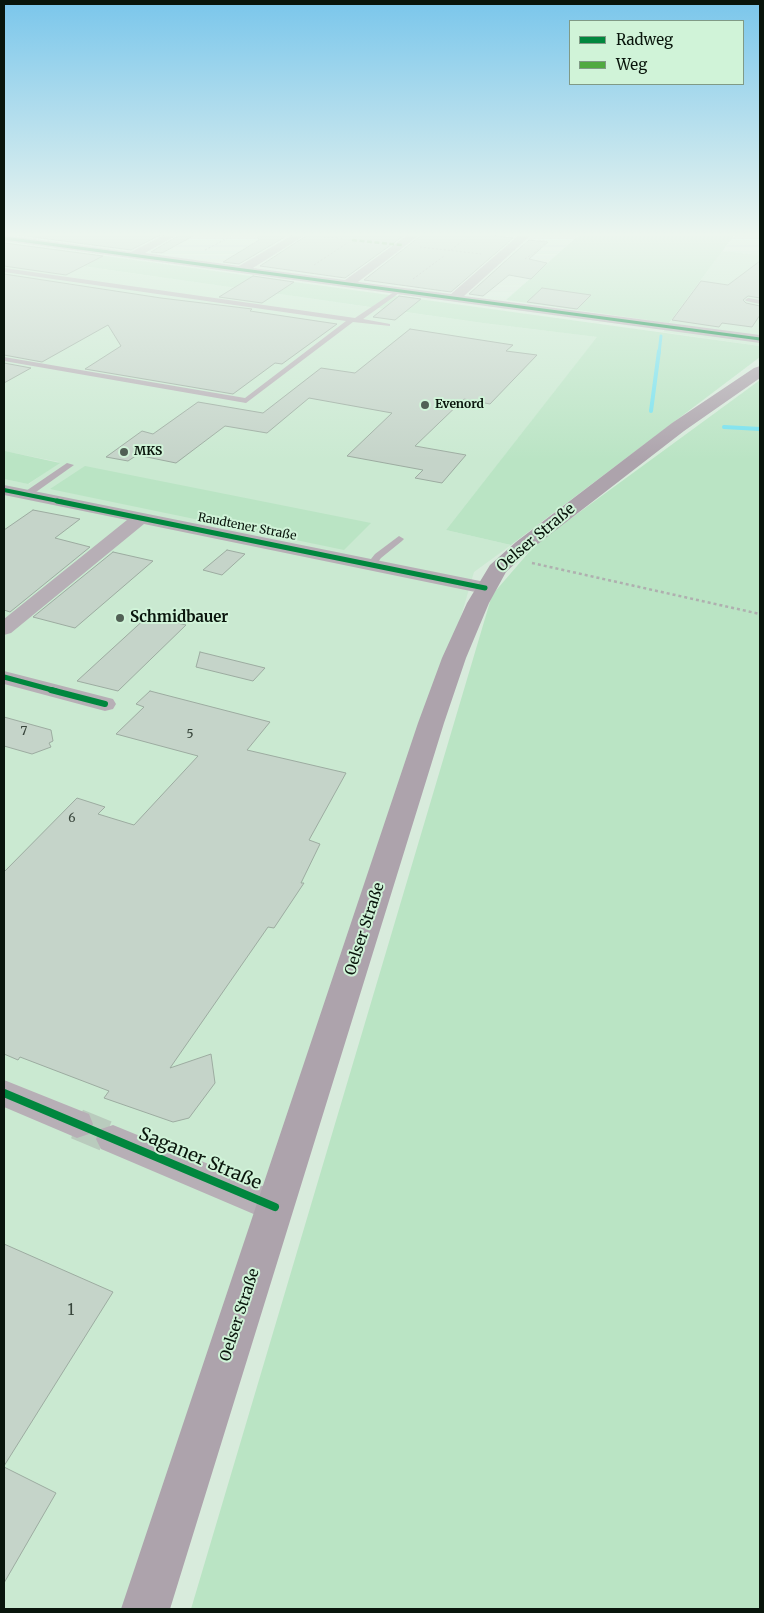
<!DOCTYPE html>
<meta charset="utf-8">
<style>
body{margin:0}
#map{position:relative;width:764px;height:1613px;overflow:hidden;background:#d8ebdc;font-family:Merriweather,serif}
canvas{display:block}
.frame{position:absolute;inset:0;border:5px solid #09150c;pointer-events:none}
.legend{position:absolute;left:569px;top:20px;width:175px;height:65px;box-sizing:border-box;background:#d0f3d8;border:1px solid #809a86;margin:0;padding:6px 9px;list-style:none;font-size:15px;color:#09150c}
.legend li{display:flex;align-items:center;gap:10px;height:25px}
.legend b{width:25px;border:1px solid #809a86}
</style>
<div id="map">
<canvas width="764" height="1613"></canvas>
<div class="frame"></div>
<ul class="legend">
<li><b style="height:6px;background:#00873e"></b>Radweg</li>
<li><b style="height:6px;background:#50a941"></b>Weg</li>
</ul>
</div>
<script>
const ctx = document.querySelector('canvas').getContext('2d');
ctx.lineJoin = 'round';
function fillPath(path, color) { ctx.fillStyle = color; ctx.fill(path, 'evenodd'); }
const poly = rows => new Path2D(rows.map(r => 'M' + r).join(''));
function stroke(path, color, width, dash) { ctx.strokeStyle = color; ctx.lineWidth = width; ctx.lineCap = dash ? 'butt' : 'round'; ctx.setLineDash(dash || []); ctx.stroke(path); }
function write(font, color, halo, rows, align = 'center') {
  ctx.font = font + ' Merriweather,serif'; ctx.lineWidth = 4; ctx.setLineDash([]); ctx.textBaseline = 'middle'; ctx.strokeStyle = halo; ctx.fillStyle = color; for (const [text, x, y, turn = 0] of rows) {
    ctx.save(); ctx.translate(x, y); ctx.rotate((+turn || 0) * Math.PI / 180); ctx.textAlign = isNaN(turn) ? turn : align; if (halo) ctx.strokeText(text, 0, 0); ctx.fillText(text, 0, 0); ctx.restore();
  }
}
fillPath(poly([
 [722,251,760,255,760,346,663,332],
 [4,255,483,323,598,337,446,530,511,545,474,572,170,1609,4,1609,4,479,29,484,59,462,4,451]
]), '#cae9d1');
fillPath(poly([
 [580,234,735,234,669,323,506,300],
 [4,242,760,346,760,357,511,545,446,530,597,337,483,323,4,255],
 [760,380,760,1609,191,1609,492,595,536,544],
 [4,451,5,451,60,463,28,484,4,479],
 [85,466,371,523,344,550,50,489]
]), '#bae4c4');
stroke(poly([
 [659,353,661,336]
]), '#75e1ef', 3);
stroke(poly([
 [651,411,659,351],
 [724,427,760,429]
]), '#75e1ef', 4);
const building = poly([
 [10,234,162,234,131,250,10,234],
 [181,234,197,234,162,253,151,252,181,234],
 [256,234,290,234,239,264,223,262,259,240,256,234],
 [309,234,406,234,345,278,260,266,309,234],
 [423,234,479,234,513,238,451,292,364,280,423,234],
 [529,240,548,242,529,259,547,263,531,279,509,275,483,296,469,294,529,240],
 [4,243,103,256,66,275,4,266,4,243],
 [760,261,760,298,748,296,743,300,746,303,760,306,760,315,752,327,722,323,719,327,672,320,701,281,728,285,760,261],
 [4,274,161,298,252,309,250,311,337,324,282,364,275,363,233,394,85,369,121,346,108,325,42,362,4,355,4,274],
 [253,276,294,282,262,303,219,297,253,276],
 [542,288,591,295,577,309,527,302,542,288],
 [399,296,421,299,395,320,373,317,399,296],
 [410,329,513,345,506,351,537,355,490,404,464,399,415,446,466,455,442,483,415,478,423,470,347,456,392,413,309,398,267,433,225,426,176,463,137,455,128,461,106,457,142,431,153,434,198,402,263,413,321,368,355,373,410,329],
 [4,363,31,368,4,383,4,363],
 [33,510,80,519,55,538,90,547,10,612,4,610,4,530,33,510],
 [227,550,245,554,222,575,203,570,227,550],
 [113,552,153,561,75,628,33,617,113,552],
 [148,616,186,625,118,691,77,681,148,616],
 [200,652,265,668,253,681,196,667,200,652],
 [150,691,270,722,247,750,346,773,309,840,320,844,301,883,304,883,274,928,268,927,170,1068,211,1054,215,1083,189,1118,173,1122,104,1098,109,1091,20,1057,18,1060,4,1054,4,872,77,798,105,807,98,814,134,825,198,756,116,734,144,707,136,704,150,691],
 [4,717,51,730,53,741,49,743,51,747,32,754,4,746,4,717],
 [4,1244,113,1292,4,1466,4,1244],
 [4,1467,56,1493,4,1583,4,1467]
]);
fillPath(building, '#c5d4c9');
stroke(building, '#9daca1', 1);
stroke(poly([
 [77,1124,113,1139]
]), '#b9cbbd', 31, [31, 16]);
stroke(poly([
 [316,236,352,240],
 [420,247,481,254],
 [205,250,235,234],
 [451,250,472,234],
 [534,253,547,241,538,240],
 [525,259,532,254],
 [314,265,361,234],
 [413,279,444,256]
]), '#afafaf', 1, [2, 2]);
stroke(poly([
 [532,563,760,614]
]), '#afafaf', 2.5, [3, 3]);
fillPath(poly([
 [4,268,355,318,397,290,402,291,363,319,390,324,390,326,353,322,246,403,4,361,4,357,245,398,346,321,4,272,4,268],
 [748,298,760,300,760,304,746,301,745,300,748,298],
 [67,463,74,465,29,497,23,497,23,493,67,463],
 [399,536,404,539,402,541,381,558,375,566,369,566,367,564,375,554,399,536]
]), '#b7afb6');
fillPath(poly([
 [166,234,179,234,145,253,239,266,294,234,307,234,253,268,345,280,409,234,421,234,358,282,451,294,520,234,528,234,530,236,528,238,464,296,760,335,760,343,4,241,4,235,131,252,166,234],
 [4,485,485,582,492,584,495,588,492,592,485,594,144,524,11,633,4,635,4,619,127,520,4,495,4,485],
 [4,671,113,699,116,704,113,709,105,711,4,684,4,671],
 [4,1080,89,1114,93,1124,89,1134,77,1138,4,1107,4,1080],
 [113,1125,287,1196,292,1207,287,1218,275,1223,263,1218,101,1149,96,1139,101,1129,113,1125]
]), '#b7afb6');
fillPath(poly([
 [760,366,760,378,684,431,530,550,506,572,489,603,466,658,444,723,170,1609,121,1609,418,723,442,658,467,603,490,565,516,542,672,423,754,368,760,366]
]), '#ada3ac');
stroke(poly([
 [352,240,402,245]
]), '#50a941', 2.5, [5, 2.5]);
stroke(poly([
 [4,238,760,339]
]), '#00873e', 3);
stroke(poly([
 [4,490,63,502]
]), '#00873e', 4);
stroke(poly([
 [57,501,485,588],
 [4,677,56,691]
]), '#00873e', 5);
stroke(poly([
 [51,690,105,704]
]), '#00873e', 6);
stroke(poly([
 [4,1093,275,1207]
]), '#00873e', 8);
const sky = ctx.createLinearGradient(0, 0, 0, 460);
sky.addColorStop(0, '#7ac6eb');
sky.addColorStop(0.51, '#edf6ef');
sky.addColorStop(1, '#edf6ef00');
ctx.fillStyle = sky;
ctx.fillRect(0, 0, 764, 460);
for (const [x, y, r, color] of [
 [425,405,5,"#516055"],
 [124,452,5,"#516055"],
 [120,618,5,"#516055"]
]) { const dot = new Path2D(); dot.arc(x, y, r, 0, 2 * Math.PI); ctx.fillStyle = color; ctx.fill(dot); stroke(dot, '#d0f3d8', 2); }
write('bold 12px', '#09150c', '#d0f3d8', [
 ["Evenord",435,405],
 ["MKS",134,452]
], 'left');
write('12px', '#09150c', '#d0f3d8', [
 ["Raudtener Straße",247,527,11]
]);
write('12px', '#38453b', null, [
 ["7",24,732],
 ["5",190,735],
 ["6",72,819]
]);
write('15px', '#09150c', '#d0f3d8', [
 ["Oelser Straße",536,538,-40],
 ["Oelser Straße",365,929,-72],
 ["Oelser Straße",240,1315,-72]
]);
write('bold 15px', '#09150c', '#d0f3d8', [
 ["Schmidbauer",130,618]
], 'left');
write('15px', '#38453b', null, [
 ["1",71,1311]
]);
write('18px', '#09150c', '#d0f3d8', [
 ["Saganer Straße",200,1159,23]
]);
</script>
